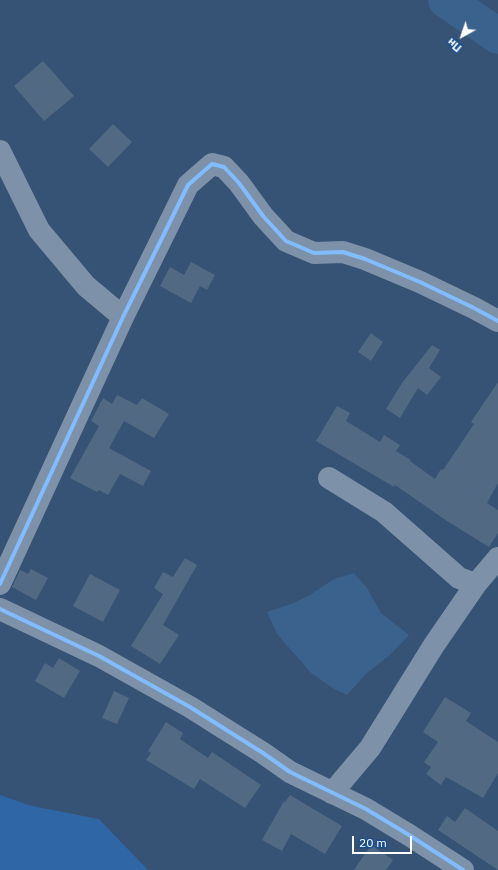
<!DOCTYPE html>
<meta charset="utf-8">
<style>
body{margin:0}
#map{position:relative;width:498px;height:870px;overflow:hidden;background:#365274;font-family:"IBM Plex Sans",sans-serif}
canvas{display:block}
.north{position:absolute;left:442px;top:16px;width:40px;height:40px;-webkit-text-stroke:3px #1b4f8f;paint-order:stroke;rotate:220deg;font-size:11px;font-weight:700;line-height:16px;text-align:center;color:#fff}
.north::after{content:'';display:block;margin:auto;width:14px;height:18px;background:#fff;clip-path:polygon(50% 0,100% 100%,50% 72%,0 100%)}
.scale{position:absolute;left:352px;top:836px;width:60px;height:18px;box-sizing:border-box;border:2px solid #fff;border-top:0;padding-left:5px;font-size:12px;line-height:14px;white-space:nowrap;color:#fff;-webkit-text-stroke:3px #1b4f8f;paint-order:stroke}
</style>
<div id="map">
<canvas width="498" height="870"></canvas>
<div class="north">Пн</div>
<div class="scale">20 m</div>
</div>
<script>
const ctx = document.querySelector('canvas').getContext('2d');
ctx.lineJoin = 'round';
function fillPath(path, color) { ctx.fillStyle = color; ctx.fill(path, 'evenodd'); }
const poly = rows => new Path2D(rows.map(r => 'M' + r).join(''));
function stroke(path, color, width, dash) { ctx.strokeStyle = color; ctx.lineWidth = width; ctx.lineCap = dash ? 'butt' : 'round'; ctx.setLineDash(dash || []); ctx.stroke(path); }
fillPath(poly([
 [0,795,32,806,99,819,148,870,0,870]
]), '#2f66a5');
fillPath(poly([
 [354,573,367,588,381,613,409,635,390,655,367,673,347,695,334,689,311,673,277,634,267,612,291,604,308,596,334,579]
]), '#3b618d');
stroke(poly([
 [446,0,498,36]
]), '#3b618d', 36);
fillPath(poly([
 [43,61,74,96,44,121,14,86],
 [113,124,132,142,108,167,89,149],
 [191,262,215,275,207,290,200,286,191,303,160,286,170,267,184,275],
 [371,333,383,342,371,361,358,352],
 [432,345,440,350,429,368,441,377,427,395,418,388,400,418,386,409,402,383],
 [498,382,498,483,487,503,498,510,498,533,489,547,447,521,395,485,394,487,316,441,337,406,350,413,346,421,380,442,384,435,400,445,396,451,411,460,410,461,435,479,441,469,443,470,474,424,471,422],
 [117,395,137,405,142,398,169,414,154,438,124,421,109,448,151,471,143,486,120,474,108,495,99,490,97,492,70,478,99,426,91,421,103,398,112,404],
 [185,558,197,565,163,625,179,635,160,664,131,646,163,594,154,588,163,572,173,577],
 [31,569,48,578,36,600,12,587,20,570,28,574],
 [90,574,120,590,103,622,73,606],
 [59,658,80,671,64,698,35,681,45,663,53,668],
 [114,691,129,698,117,724,102,718],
 [445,697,471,713,466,721,498,742,498,773,483,798,446,777,441,785,426,774,431,767,424,762,438,742,423,732],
 [166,722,183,733,180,739,208,758,212,752,261,785,245,808,200,779,194,789,146,760,151,753,148,751],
 [290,795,342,826,325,854,291,834,282,851,262,840,284,801,285,802],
 [465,808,498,831,498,870,438,830,447,816,455,822],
 [371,845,393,860,386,870,354,870]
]), '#526984');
stroke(poly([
 [0,151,39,230,86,286,123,317],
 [329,478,384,512,459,578,476,584],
 [0,584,123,317,164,234,188,185,212,164,224,167,239,183,263,216,286,241,314,253,343,252,365,259,420,282,474,308,498,321],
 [0,609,99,656,190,707,263,753,290,772,366,809,409,835,463,870],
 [332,793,370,748,434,645,476,584,498,558]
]), '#7d92a8', 22);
stroke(poly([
 [0,584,123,317,164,234,188,185,212,164,224,167,239,183,263,216,286,241,314,253,343,252,365,259,420,282,474,308,498,321],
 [0,609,99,656,190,707,263,753,290,772,366,809,409,835,463,870]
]), '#80bcff', 4);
</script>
